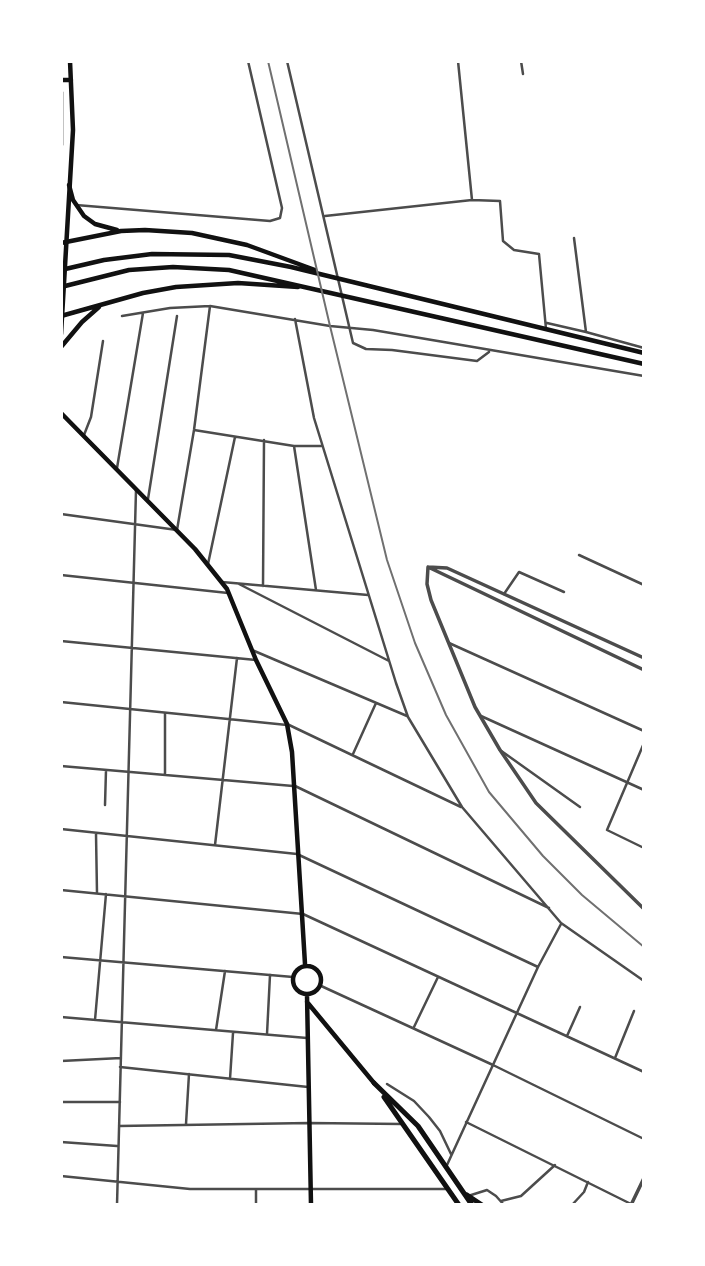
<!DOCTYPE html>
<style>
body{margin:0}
#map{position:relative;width:705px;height:1266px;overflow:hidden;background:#fff;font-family:Mulish,sans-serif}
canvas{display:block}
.frame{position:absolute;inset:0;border:63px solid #fff;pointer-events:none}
</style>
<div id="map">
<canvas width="705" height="1266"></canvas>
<div class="frame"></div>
</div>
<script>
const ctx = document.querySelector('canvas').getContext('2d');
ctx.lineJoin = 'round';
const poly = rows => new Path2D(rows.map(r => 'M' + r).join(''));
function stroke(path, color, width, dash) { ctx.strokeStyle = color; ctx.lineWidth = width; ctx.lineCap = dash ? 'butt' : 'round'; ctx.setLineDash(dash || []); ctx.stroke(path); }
stroke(poly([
 [287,61,353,343,366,349,392,350,477,361,489,352],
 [458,61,472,200],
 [521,61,523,74],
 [76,205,270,221,280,218,282,208,248,61],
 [325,216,472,200,500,201,503,241,514,250,539,254,546,329],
 [574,238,586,332,644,348],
 [122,316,170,308,210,306,330,326,373,330,644,376],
 [295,319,314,418,396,683,408,717,462,807,561,923,644,981],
 [547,323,586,332],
 [194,430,294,446,322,446],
 [61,435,62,414],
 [84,435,91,417,103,341],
 [294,446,316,590],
 [117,468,143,313],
 [148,499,177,316],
 [61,514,177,530,194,430,210,306],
 [579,555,644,585],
 [208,564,235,437],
 [61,575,228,593],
 [222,582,368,595],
 [239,584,389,661],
 [263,586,264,440],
 [504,594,519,572,564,592],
 [61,641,256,660],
 [449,643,644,731],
 [252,650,407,716],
 [61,702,287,725],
 [165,713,165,775],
 [481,716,644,790],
 [287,724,461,807],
 [644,743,607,830,644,848],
 [500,750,580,807],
 [353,754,376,703],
 [61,766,293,786],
 [293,785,549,908],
 [105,805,106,770],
 [61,829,297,854,538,967],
 [96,834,97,893],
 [215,845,237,658],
 [61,890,303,914,644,1072],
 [61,957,293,977],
 [319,985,493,1065,644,1139],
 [61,1017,307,1038],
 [95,1020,106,894],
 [414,1027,438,977],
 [216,1030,225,971],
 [267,1034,270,975],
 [567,1036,580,1007],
 [615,1058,634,1011],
 [61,1061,121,1058],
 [120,1067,308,1087],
 [230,1079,233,1033],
 [387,1084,414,1101,429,1117,440,1131,451,1154],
 [61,1102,120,1102],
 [466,1122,631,1204],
 [186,1124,189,1074],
 [119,1126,309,1123,402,1124],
 [61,1142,117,1146],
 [447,1165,538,967,561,924],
 [61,1176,190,1189,446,1189],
 [256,1189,256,1205],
 [468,1196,487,1190,496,1196,504,1205],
 [501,1201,521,1196,555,1165],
 [117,1205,136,490],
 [572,1205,584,1192,588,1182]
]), '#4c4c4c', 2.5);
stroke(poly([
 [428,567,427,584,431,600,475,707,500,750,536,803,644,909],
 [428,567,644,670],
 [428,567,447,568,644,658],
 [631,1205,644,1178]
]), '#4c4c4c', 3.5);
stroke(poly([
 [61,80,71,80],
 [61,92,61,145],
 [61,334,73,130,70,61],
 [61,413,195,549,227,589,256,660,287,724,292,752,305,964],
 '293 980a14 14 0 1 1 28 0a14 14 0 1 1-28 0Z',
 [307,995,311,1205],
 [307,1002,374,1083]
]), '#111', 4.5);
stroke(poly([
 [69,185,73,200,84,216,95,224,117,230],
 [61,243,121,231,145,230,192,233,247,245,315,270],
 [61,264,63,265],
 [61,270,104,260,152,254,229,255,291,267,644,353],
 [61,287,129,270,173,267,229,270,644,364],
 [61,316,143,293,176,287,238,283,298,287],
 [61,347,82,322,99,307]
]), '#111', 4.5);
stroke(poly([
 [374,1083,418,1126,472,1205],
 [384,1097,459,1205],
 [467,1195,482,1205]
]), '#111', 5);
stroke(poly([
 [268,61,330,326,387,560,415,643,446,715,489,792,543,856,582,895,644,947]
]), '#707070', 2);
</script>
